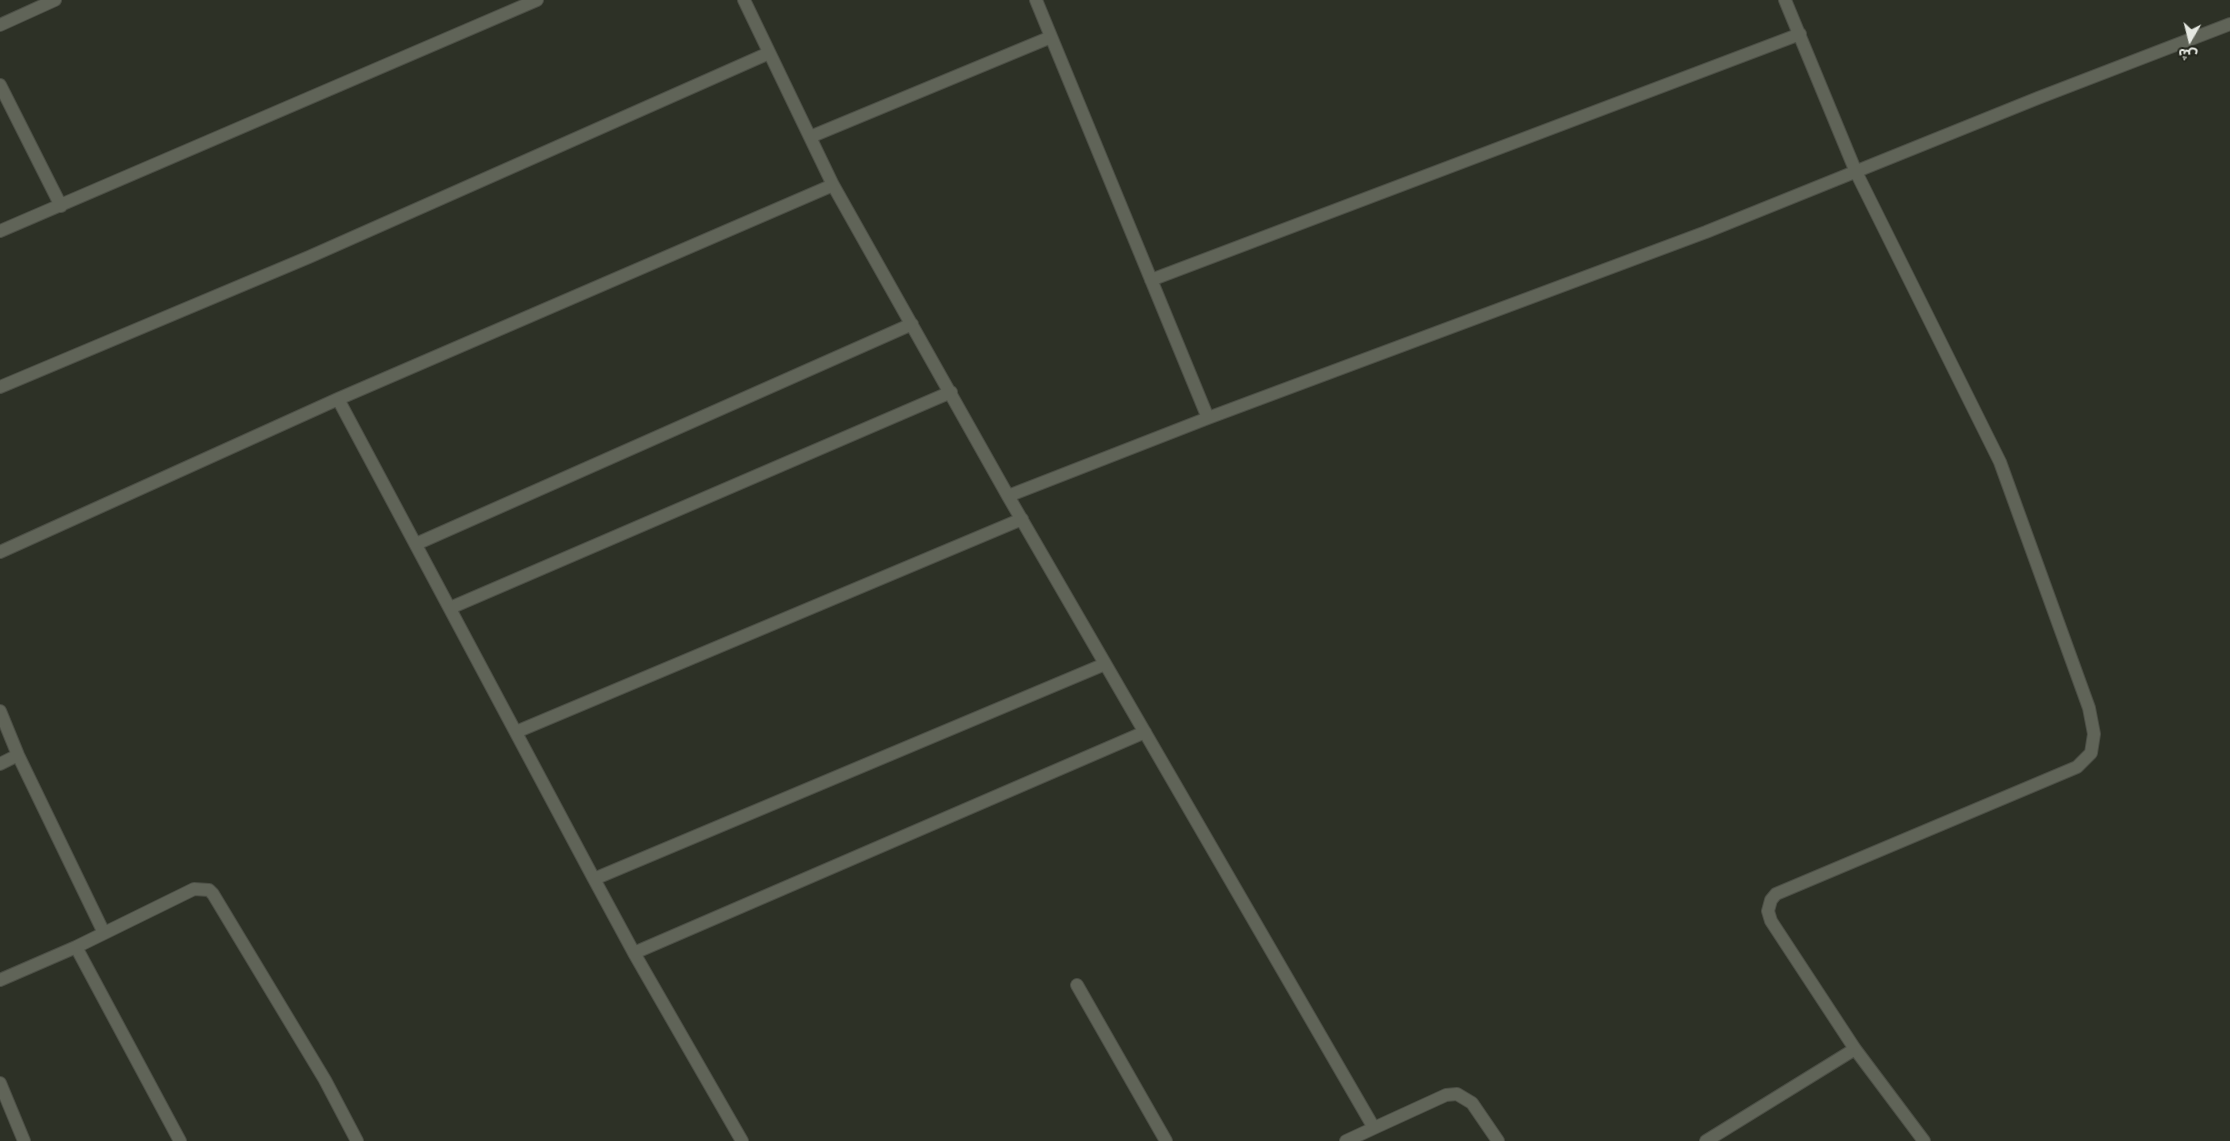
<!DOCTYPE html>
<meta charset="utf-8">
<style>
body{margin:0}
#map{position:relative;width:2230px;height:1141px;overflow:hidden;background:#2d3126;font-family:Quicksand,"Noto Sans Arabic",sans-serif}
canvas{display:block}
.north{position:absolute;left:2165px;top:15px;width:50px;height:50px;-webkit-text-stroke:4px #24271d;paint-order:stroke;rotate:188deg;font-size:14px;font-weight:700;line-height:20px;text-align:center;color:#e6e9e2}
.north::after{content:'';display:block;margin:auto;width:18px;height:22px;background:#e6e9e2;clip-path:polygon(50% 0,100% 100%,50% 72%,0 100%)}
</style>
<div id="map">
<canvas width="2230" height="1141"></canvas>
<div class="north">ش</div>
</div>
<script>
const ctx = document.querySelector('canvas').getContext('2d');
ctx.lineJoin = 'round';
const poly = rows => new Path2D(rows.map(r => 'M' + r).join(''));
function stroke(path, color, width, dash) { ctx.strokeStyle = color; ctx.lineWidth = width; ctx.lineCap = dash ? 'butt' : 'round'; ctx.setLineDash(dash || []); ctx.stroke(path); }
const street = poly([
 [744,0,833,185,1008,496,1374,1128,1446,1095,1457,1094,1472,1103,1498,1141],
 [1036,0,1208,418],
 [1785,0,1856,172,2000,462,2089,708,2094,734,2091,753,2077,767,1776,894,1771,900,1768,911,1771,921,1855,1049,1924,1141],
 [0,25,55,0],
 [0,85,61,206],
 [810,137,1051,37],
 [0,231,537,0],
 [1151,280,1800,34],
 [0,387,309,257,769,53],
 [338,399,594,879],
 [1008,496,1208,418,1706,232,2038,98,2230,24],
 [416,544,912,324],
 [0,552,338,399,833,185],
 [450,608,951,392],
 [0,711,18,755,104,933],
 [516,732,1022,519],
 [0,764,18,755],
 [76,947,180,1141],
 [634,953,594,879,1105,664],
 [0,980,76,947,194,889,209,890,213,894,325,1080,357,1141],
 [1077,985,1166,1141],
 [0,1083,24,1141],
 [742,1141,634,953,1145,732],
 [1346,1141,1374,1128],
 [1706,1141,1855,1049]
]);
stroke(street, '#4c4f46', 14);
stroke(street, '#606458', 12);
</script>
